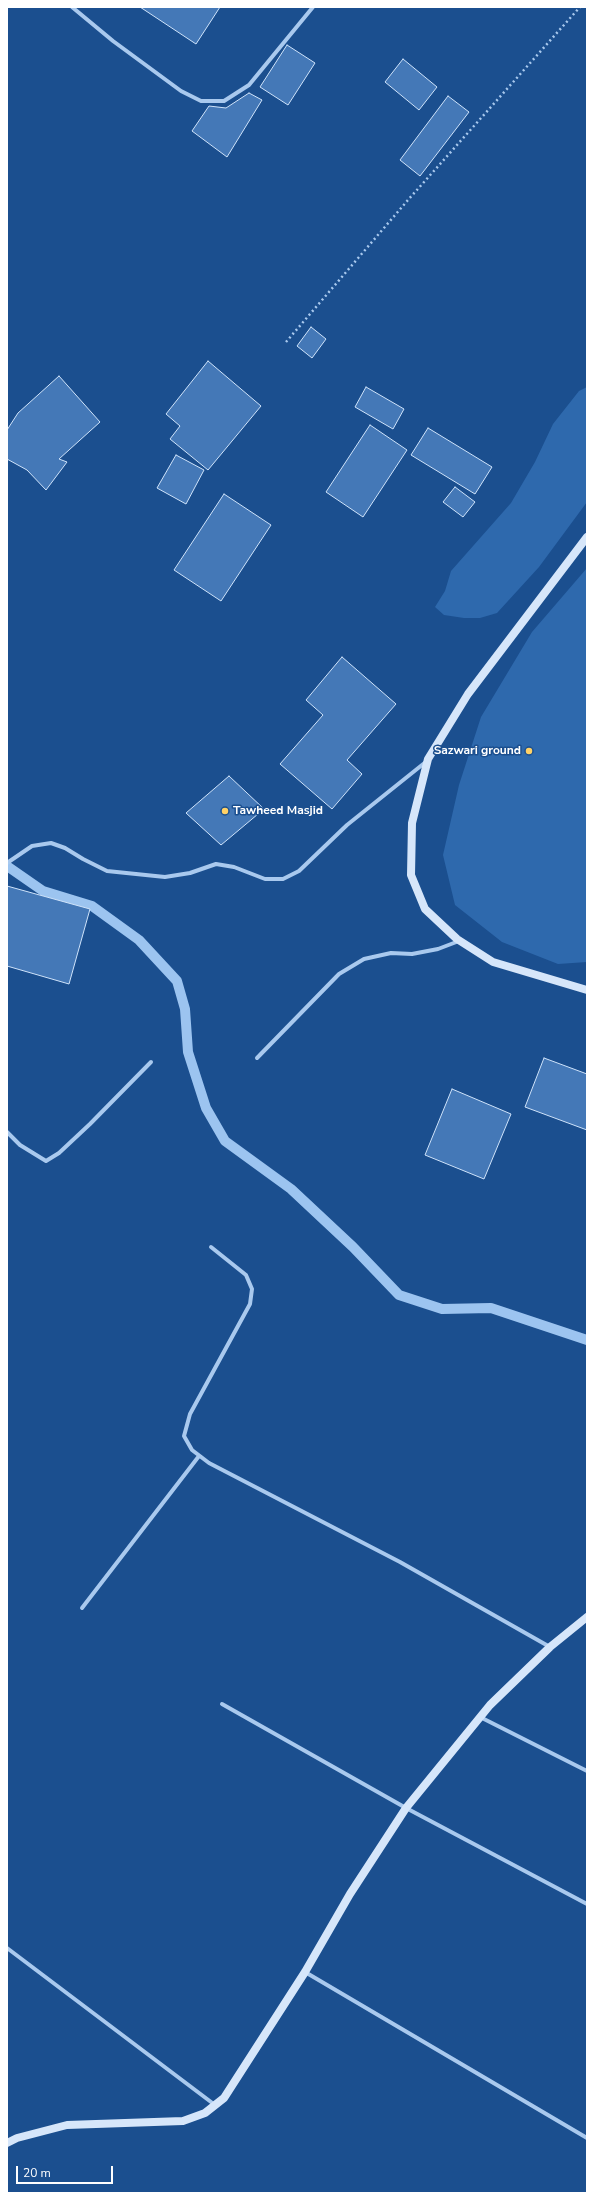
<!DOCTYPE html>
<style>
body{margin:0}
#map{position:relative;width:594px;height:2200px;overflow:hidden;background:#1b4f8f;font-family:"Nunito Sans",sans-serif}
canvas{display:block}
.frame{position:absolute;inset:0;border:8px solid #fff;pointer-events:none}
.scale{position:absolute;left:16px;top:2166px;width:97px;height:18px;box-sizing:border-box;border:2px solid #fff;border-top:0;padding-left:5px;font-size:12px;line-height:14px;white-space:nowrap;color:#fff;-webkit-text-stroke:3px #1b4f8f;paint-order:stroke}
</style>
<div id="map">
<canvas width="594" height="2200"></canvas>
<div class="frame"></div>
<div class="scale">20 m</div>
</div>
<script>
const ctx = document.querySelector('canvas').getContext('2d');
ctx.lineJoin = 'round';
function fillPath(path, color) { ctx.fillStyle = color; ctx.fill(path, 'evenodd'); }
const poly = rows => new Path2D(rows.map(r => 'M' + r).join(''));
function stroke(path, color, width, dash) { ctx.strokeStyle = color; ctx.lineWidth = width; ctx.lineCap = dash ? 'butt' : 'round'; ctx.setLineDash(dash || []); ctx.stroke(path); }
function write(font, color, halo, rows, align = 'center') {
  ctx.font = font + ' "Nunito Sans",sans-serif'; ctx.lineWidth = 3; ctx.setLineDash([]); ctx.textBaseline = 'middle'; ctx.strokeStyle = halo; ctx.fillStyle = color; for (const [text, x, y, turn = 0] of rows) {
    ctx.save(); ctx.translate(x, y); ctx.rotate((+turn || 0) * Math.PI / 180); ctx.textAlign = isNaN(turn) ? turn : align; if (halo) ctx.strokeText(text, 0, 0); ctx.fillText(text, 0, 0); ctx.restore();
  }
}
fillPath(poly([
 [587,387,587,502,539,567,497,613,480,618,464,618,444,615,435,607,445,591,451,571,511,503,535,462,553,424,579,391],
 [587,568,587,962,558,964,502,942,455,905,443,855,459,785,481,717,532,632]
]), '#2e69ad');
stroke(poly([
 [7,866,43,891,92,906,139,940,177,981,185,1009,188,1052,206,1108,225,1141,291,1189,353,1247,399,1295,442,1309,491,1308,587,1340]
]), '#9cc4f0', 10);
const building = poly([
 [140,7,220,7,196,44,140,7],
 [287,45,315,63,288,105,260,87,287,45],
 [403,59,437,87,419,110,385,82,403,59],
 [249,93,262,100,227,157,192,131,209,106,226,108,249,93],
 [448,96,469,112,420,176,400,160,448,96],
 [311,327,326,339,312,358,297,346,311,327],
 [208,361,261,406,208,470,170,439,180,426,166,414,208,361],
 [59,376,100,422,59,459,67,462,46,490,27,470,7,459,7,430,18,413,59,376],
 [366,387,404,409,393,429,355,407,366,387],
 [370,425,407,450,363,517,326,492,370,425],
 [428,428,492,467,475,494,411,455,428,428],
 [176,455,204,470,186,504,157,488,176,455],
 [455,487,475,502,463,517,443,502,455,487],
 [224,494,271,525,221,601,174,570,224,494],
 [342,657,396,704,347,760,362,774,332,809,280,764,323,715,306,700,342,657],
 [229,776,264,809,221,845,186,813,229,776],
 [7,886,90,909,69,984,7,966,7,886],
 [544,1058,587,1074,587,1130,525,1107,544,1058],
 [452,1089,511,1114,484,1179,425,1155,452,1089]
]);
fillPath(building, '#4478b7');
stroke(building, '#cfe3fa', 1);
stroke(poly([
 [286,342,408,200,580,7]
]), '#a9c9ee', 2.5, [2, 3]);
stroke(poly([
 [72,7,113,41,181,91,201,101,224,101,249,85,313,7],
 [7,863,32,846,51,843,65,848,83,859,107,871,165,877,190,873,216,864,234,867,265,879,283,879,299,871,347,825,427,761],
 [257,1058,339,974,364,959,391,953,412,954,438,949,459,941],
 [7,1132,20,1145,46,1161,59,1153,90,1124,151,1062],
 [211,1247,246,1275,252,1289,250,1304,190,1414,184,1436,192,1450,209,1463,400,1562,550,1647],
 [82,1608,199,1456],
 [222,1704,406,1808,587,1904],
 [480,1717,587,1771],
 [7,1948,215,2105],
 [305,1972,587,2138]
]), '#a9c9ee', 4);
stroke(poly([
 [587,537,468,694,428,759,412,823,411,875,425,909,457,939,493,962,587,990],
 [7,2143,17,2138,67,2125,183,2121,205,2113,224,2098,305,1972,350,1894,406,1808,490,1705,550,1647,587,1617]
]), '#d6e6fa', 8);
for (const [x, y, r, color] of [
 [529,751,4,"#ffd166"],
 [225,811,4,"#ffd166"]
]) { const dot = new Path2D(); dot.arc(x, y, r, 0, 2 * Math.PI); ctx.fillStyle = color; ctx.fill(dot); stroke(dot, '#1b4f8f', 1.5); }
write('bold 12px', '#fff', '#1b4f8f', [
 ["Sazwari ground",521,751],
 ["Tawheed Masjid",233,811,"left"]
], 'right');
</script>
